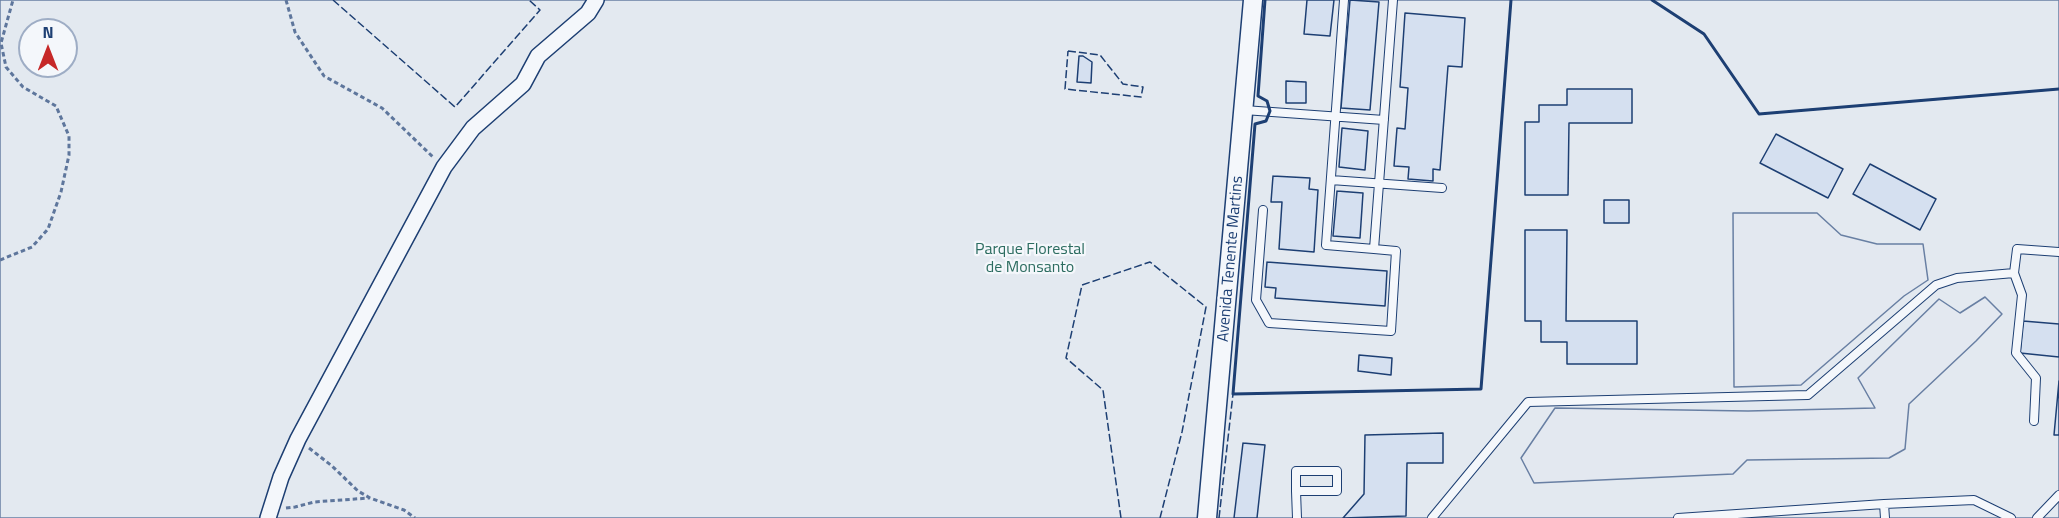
<!DOCTYPE html>
<style>
body{margin:0}
#map{position:relative;width:2059px;height:518px;overflow:hidden;background:#f4f7fb;font-family:"Titillium Web",sans-serif}
canvas{display:block}
.north{position:absolute;left:18px;top:18px;width:60px;height:60px;box-sizing:border-box;background:#f4f7fb;border:2px solid #9eadc5;border-radius:50%;rotate:0deg;font-size:16px;font-weight:700;line-height:24px;text-align:center;color:#1d3f73}
.north::after{content:'';display:block;margin:auto;width:21px;height:27px;background:#c62828;clip-path:polygon(50% 0,100% 100%,50% 72%,0 100%)}
</style>
<div id="map">
<canvas width="2059" height="518"></canvas>
<div class="north">N</div>
</div>
<script>
const ctx = document.querySelector('canvas').getContext('2d');
ctx.lineJoin = 'round';
function fillPath(path, color) { ctx.fillStyle = color; ctx.fill(path, 'evenodd'); }
const poly = rows => new Path2D(rows.map(r => 'M' + r).join(''));
function stroke(path, color, width, dash) { ctx.strokeStyle = color; ctx.lineWidth = width; ctx.lineCap = dash ? 'butt' : 'round'; ctx.setLineDash(dash || []); ctx.stroke(path); }
function write(font, color, halo, rows, align = 'center') {
  ctx.font = font + ' "Titillium Web",sans-serif'; ctx.lineWidth = 4.5; ctx.setLineDash([]); ctx.textBaseline = 'middle'; ctx.strokeStyle = halo; ctx.fillStyle = color; for (const [text, x, y, turn = 0] of rows) {
    ctx.save(); ctx.translate(x, y); ctx.rotate((+turn || 0) * Math.PI / 180); ctx.textAlign = isNaN(turn) ? turn : align; if (halo) ctx.strokeText(text, 0, 0); ctx.fillText(text, 0, 0); ctx.restore();
  }
}
const green = poly([
 [0,0,2059,0,2059,518,0,518,0,0],
 [30,30,66,30,66,66,30,66,30,30]
]);
fillPath(green, '#e3e9f0');
stroke(green, '#687fa3', 1.5);
const parking = poly([
 [1733,213,1817,213,1841,235,1877,244,1923,244,1928,280,1904,296,1801,385,1734,387,1733,213],
 [1985,297,2002,314,1976,341,1909,404,1905,449,1889,458,1747,460,1733,474,1534,483,1521,458,1555,408,1748,411,1875,408,1858,378,1939,299,1960,313,1985,297]
]);
fillPath(parking, '#e3e8f0');
stroke(parking, '#687fa3', 1.5);
const building = poly([
 [1307,0,1334,0,1330,36,1304,34,1307,0],
 [1350,0,1379,2,1370,110,1341,108,1350,0],
 [1405,13,1465,18,1462,67,1448,66,1440,170,1433,169,1433,181,1408,179,1409,167,1394,166,1397,128,1405,129,1408,88,1400,87,1405,13],
 [1079,56,1083,56,1092,62,1091,83,1077,82,1079,56],
 [1286,81,1306,82,1306,103,1286,103,1286,81],
 [1567,89,1632,89,1632,123,1569,123,1568,195,1525,195,1525,122,1539,122,1539,105,1567,105,1567,89],
 [1342,128,1368,131,1365,170,1339,167,1342,128],
 [1776,134,1843,169,1828,198,1760,163,1776,134],
 [1870,164,1936,199,1920,230,1853,194,1870,164],
 [1273,176,1310,178,1309,189,1318,190,1314,252,1279,249,1282,202,1271,202,1273,176],
 [1337,191,1363,193,1360,238,1333,236,1337,191],
 [1604,200,1629,200,1629,223,1604,223,1604,200],
 [1525,230,1567,230,1566,321,1637,321,1637,364,1567,364,1567,342,1541,342,1541,321,1525,321,1525,230],
 [1267,262,1387,271,1385,306,1275,298,1276,288,1265,287,1267,262],
 [2023,321,2059,324,2059,357,2020,353,2023,321],
 [1359,355,1392,358,1391,375,1358,371,1359,355],
 [2059,381,2059,435,2054,435,2059,381],
 [1443,433,1443,463,1407,463,1406,516,1343,518,1364,494,1365,435,1443,433],
 [1243,443,1265,445,1257,518,1234,518,1243,443]
]);
fillPath(building, '#d5e0f0');
stroke(building, '#1d3f73', 1.5);
const service = poly([
 [1344,0,1326,245,1374,249,1393,0],
 [1244,110,1384,120],
 [1331,180,1442,188],
 [1263,210,1256,300,1269,323,1391,331,1396,251,1374,249],
 [2014,273,2022,295,2016,353,2036,378,2034,421],
 [1296,491,1337,491,1337,471,1296,471,1296,491,1297,518],
 [1884,504,1974,500,2011,518],
 [1432,518,1528,402,1808,395,1936,285,1957,278,2014,273,2017,249,2059,252],
 [1678,518,1884,504,1885,518],
 [2037,518,2059,495]
]);
const minor = poly([
 [268,518,281,477,298,439,444,167,473,128,523,84,538,56,588,13,596,0]
]);
const tertiary = poly([
 [1207,518,1253,0]
]);
stroke(service, '#1d3f73', 10);
stroke(minor, '#1d3f73', 18);
stroke(tertiary, '#1d3f73', 21);
stroke(poly([
 [286,0,295,32,324,76,382,108,434,158],
 [0,260,32,247,48,229,61,192,69,155,69,136,56,106,23,87,6,67,1,43,13,0],
 [309,448,332,466,358,491,370,498,404,510,415,518],
 [286,508,295,507,314,502,369,498]
]), '#5e769c', 3, [4.5, 3]);
stroke(service, '#f4f7fb', 8);
stroke(minor, '#f4f7fb', 15);
stroke(tertiary, '#f4f7fb', 18);
stroke(poly([
 [333,0,455,107,540,10,529,0],
 [1652,0,1704,34,1759,114,2059,89],
 [1068,51,1100,55,1123,84,1143,87,1141,97,1065,89,1068,51],
 [1121,518,1103,390,1066,358,1082,285,1150,262,1206,307,1182,432,1160,518],
 [1219,518,1233,394,1481,389,1511,0]
]), '#1d3f73', 1.5, [8, 3]);
stroke(poly([
 [1265,0,1258,96,1267,101,1270,111,1266,121,1255,124,1233,394,1481,389,1511,0],
 [1652,0,1704,34,1759,114,2059,89]
]), '#1d3f73', 3);
write('16px', '#2c6c60', '#f4f7fb', [
 ["Parque Florestal",1030,250],
 ["de Monsanto",1030,268]
]);
write('16px', '#1d3f73', '#f4f7fb', [
 ["Avenida Tenente Martins",1231,259,-85]
]);
</script>
